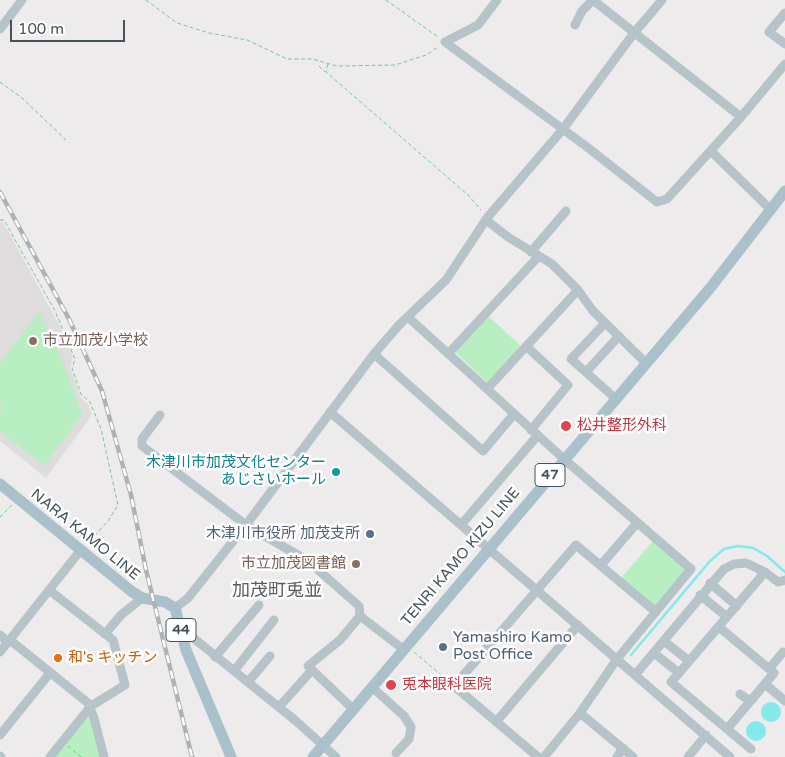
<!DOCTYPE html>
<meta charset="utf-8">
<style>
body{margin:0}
#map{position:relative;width:785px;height:757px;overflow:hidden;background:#eeebec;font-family:"Varela Round",sans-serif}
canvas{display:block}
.scale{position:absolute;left:10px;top:20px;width:115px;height:22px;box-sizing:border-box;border:2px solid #445359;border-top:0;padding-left:6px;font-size:15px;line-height:18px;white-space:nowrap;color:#445359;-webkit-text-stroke:4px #fff;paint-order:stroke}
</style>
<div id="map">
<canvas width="785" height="757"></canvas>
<div class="scale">100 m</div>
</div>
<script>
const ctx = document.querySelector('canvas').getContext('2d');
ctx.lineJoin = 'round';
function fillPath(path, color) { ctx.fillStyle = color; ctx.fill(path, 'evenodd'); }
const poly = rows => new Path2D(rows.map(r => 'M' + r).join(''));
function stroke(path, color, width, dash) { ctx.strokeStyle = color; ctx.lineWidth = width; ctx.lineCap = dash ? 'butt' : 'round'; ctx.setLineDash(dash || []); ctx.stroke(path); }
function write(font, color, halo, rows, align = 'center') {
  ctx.font = font + ' "Varela Round","Noto Sans JP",sans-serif'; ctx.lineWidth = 5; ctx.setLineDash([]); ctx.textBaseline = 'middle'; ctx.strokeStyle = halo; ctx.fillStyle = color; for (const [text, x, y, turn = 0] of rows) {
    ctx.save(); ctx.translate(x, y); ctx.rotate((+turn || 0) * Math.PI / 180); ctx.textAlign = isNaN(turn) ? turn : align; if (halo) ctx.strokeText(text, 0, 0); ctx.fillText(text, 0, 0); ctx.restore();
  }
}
fillPath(poly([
 [0,222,3,223,11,236,59,325,73,357,70,367,81,398,88,404,92,415,46,478,0,441]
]), '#dfdcde');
fillPath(poly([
 [39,312,59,352,82,414,44,466,0,431,0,413,3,409,0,406,0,363],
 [487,315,521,346,488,383,454,351],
 [653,541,686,570,656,607,621,578],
 [84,718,90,719,99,757,53,757]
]), '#b8eec2');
fillPath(poly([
 '761 712a10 10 0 1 1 20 0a10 10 0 1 1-20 0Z',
 '746 731a10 10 0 1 1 20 0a10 10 0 1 1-20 0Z'
]), '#84e9eb');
stroke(poly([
 [631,655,710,561,724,549,738,546,753,548,767,556,785,572]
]), '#84e9eb', 2.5);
stroke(poly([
 [146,0,177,23,209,33,247,40,287,59,312,59,337,66,395,65,426,55,438,47],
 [386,0,438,37],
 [328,64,326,72,468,195,481,210],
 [319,66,325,72],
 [0,82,22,98,66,140],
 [0,220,4,220,55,311,75,359,72,368,81,394,90,402,101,429,118,505,108,521,88,543],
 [0,517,12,505],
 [414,652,447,680],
 [68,746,81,757]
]), '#70cb8d', 1, [4, 2.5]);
stroke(poly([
 [497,0,478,25,445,42,587,147,657,202,667,199,741,117,785,64],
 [785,13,769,32,785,44],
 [575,25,582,11,593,0,741,117],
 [0,29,22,0],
 [711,151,770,209],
 [486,220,508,237,552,264,578,290,593,311,646,363],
 [531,252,566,211],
 [409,318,564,459,691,569,617,659,580,713,544,757],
 [605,323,571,359,615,398],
 [526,346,568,385,531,430],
 [374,354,483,451,514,414],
 [448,354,538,257],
 [586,372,619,336],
 [487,389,578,290],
 [330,412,730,757],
 [160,415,142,439,142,446,246,525,374,354,399,325,446,280,487,218,563,129,634,33,662,0],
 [461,525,538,435],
 [601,565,637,523],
 [765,572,778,582,785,580],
 [710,583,737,606],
 [49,590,113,640,125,685,91,706,50,757],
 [700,595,727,617],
 [175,608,188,598,246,525,308,561,359,606,360,616,403,649],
 [181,628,296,721,336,757],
 [105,634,121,615,142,598],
 [0,635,8,642],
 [10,640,88,703,94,718,104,757],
 [664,641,689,661],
 [0,652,80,551],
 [215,657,259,605],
 [769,669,783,652],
 [234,671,274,620],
 [679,673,671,682,727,729,774,673,719,627],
 [635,675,724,569,734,564,746,563,765,572,679,673,654,653],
 [248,682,270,656],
 [765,684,785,701],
 [373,688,404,716,411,727,409,739,396,753],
 [740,694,750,701],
 [279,707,312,670],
 [354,710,308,666,340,640,360,616],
 [580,713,633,757],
 [496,722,578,625],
 [727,729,751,749],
 [0,735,50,673],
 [0,756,1,757],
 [538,757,454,686,576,545,656,612],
 [617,757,623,748],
 [688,757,706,735]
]), '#b6c3c9', 9);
stroke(poly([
 [0,484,131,591,142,598,165,602,175,608,186,650,231,757],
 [313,757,711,287,785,191]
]), '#aac1cb', 11);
const rail = poly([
 [0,192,69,319,102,391,131,495,146,570,192,757]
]);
stroke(rail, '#adb2b6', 4.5);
stroke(rail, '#fff', 2.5, [8]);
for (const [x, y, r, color] of [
 [33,341,5,"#8d6e63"],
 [566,426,6,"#e0444e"],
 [336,472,5,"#0f9aa8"],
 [370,534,5,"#5c6f8a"],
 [356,564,5,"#8d6e63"],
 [443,647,5,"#5c6f8a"],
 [58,658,5,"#e8710a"],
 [391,685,6,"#e0444e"]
]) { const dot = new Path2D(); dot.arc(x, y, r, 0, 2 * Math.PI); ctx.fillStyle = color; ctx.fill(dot); stroke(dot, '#fff', 2); }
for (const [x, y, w] of [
 [550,475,30],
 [181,630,30]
]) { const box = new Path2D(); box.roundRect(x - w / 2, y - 11.5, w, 23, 4); ctx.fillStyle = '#fff'; ctx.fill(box); stroke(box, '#445359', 1); }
write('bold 14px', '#445359', null, [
 ["47",550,475],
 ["44",181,630]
]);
write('15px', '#785e54', '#fff', [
 ["市立加茂小学校",43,341],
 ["市立加茂図書館",346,564,"right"]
], 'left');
write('15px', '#be3a42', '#fff', [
 ["松井整形外科",577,426],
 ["兎本眼科医院",402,685]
], 'left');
write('15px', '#0d838f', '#fff', [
 ["木津川市加茂文化センター",326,463],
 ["あじさいホール",326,480]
], 'right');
write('15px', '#4e5e75', '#fff', [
 ["木津川市役所 加茂支所",360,534],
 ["Yamashiro Kamo",453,638,"left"],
 ["Post Office",453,655,"left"]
], 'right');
write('15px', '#445359', '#fff', [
 ["NARA KAMO LINE",85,535,39],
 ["TENRI KAMO KIZU LINE",461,557,-50]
]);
write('15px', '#c56008', '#fff', [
 ["和's キッチン",68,658]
], 'left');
write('18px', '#585d60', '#fff', [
 ["加茂町兎並",277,591]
]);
</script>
